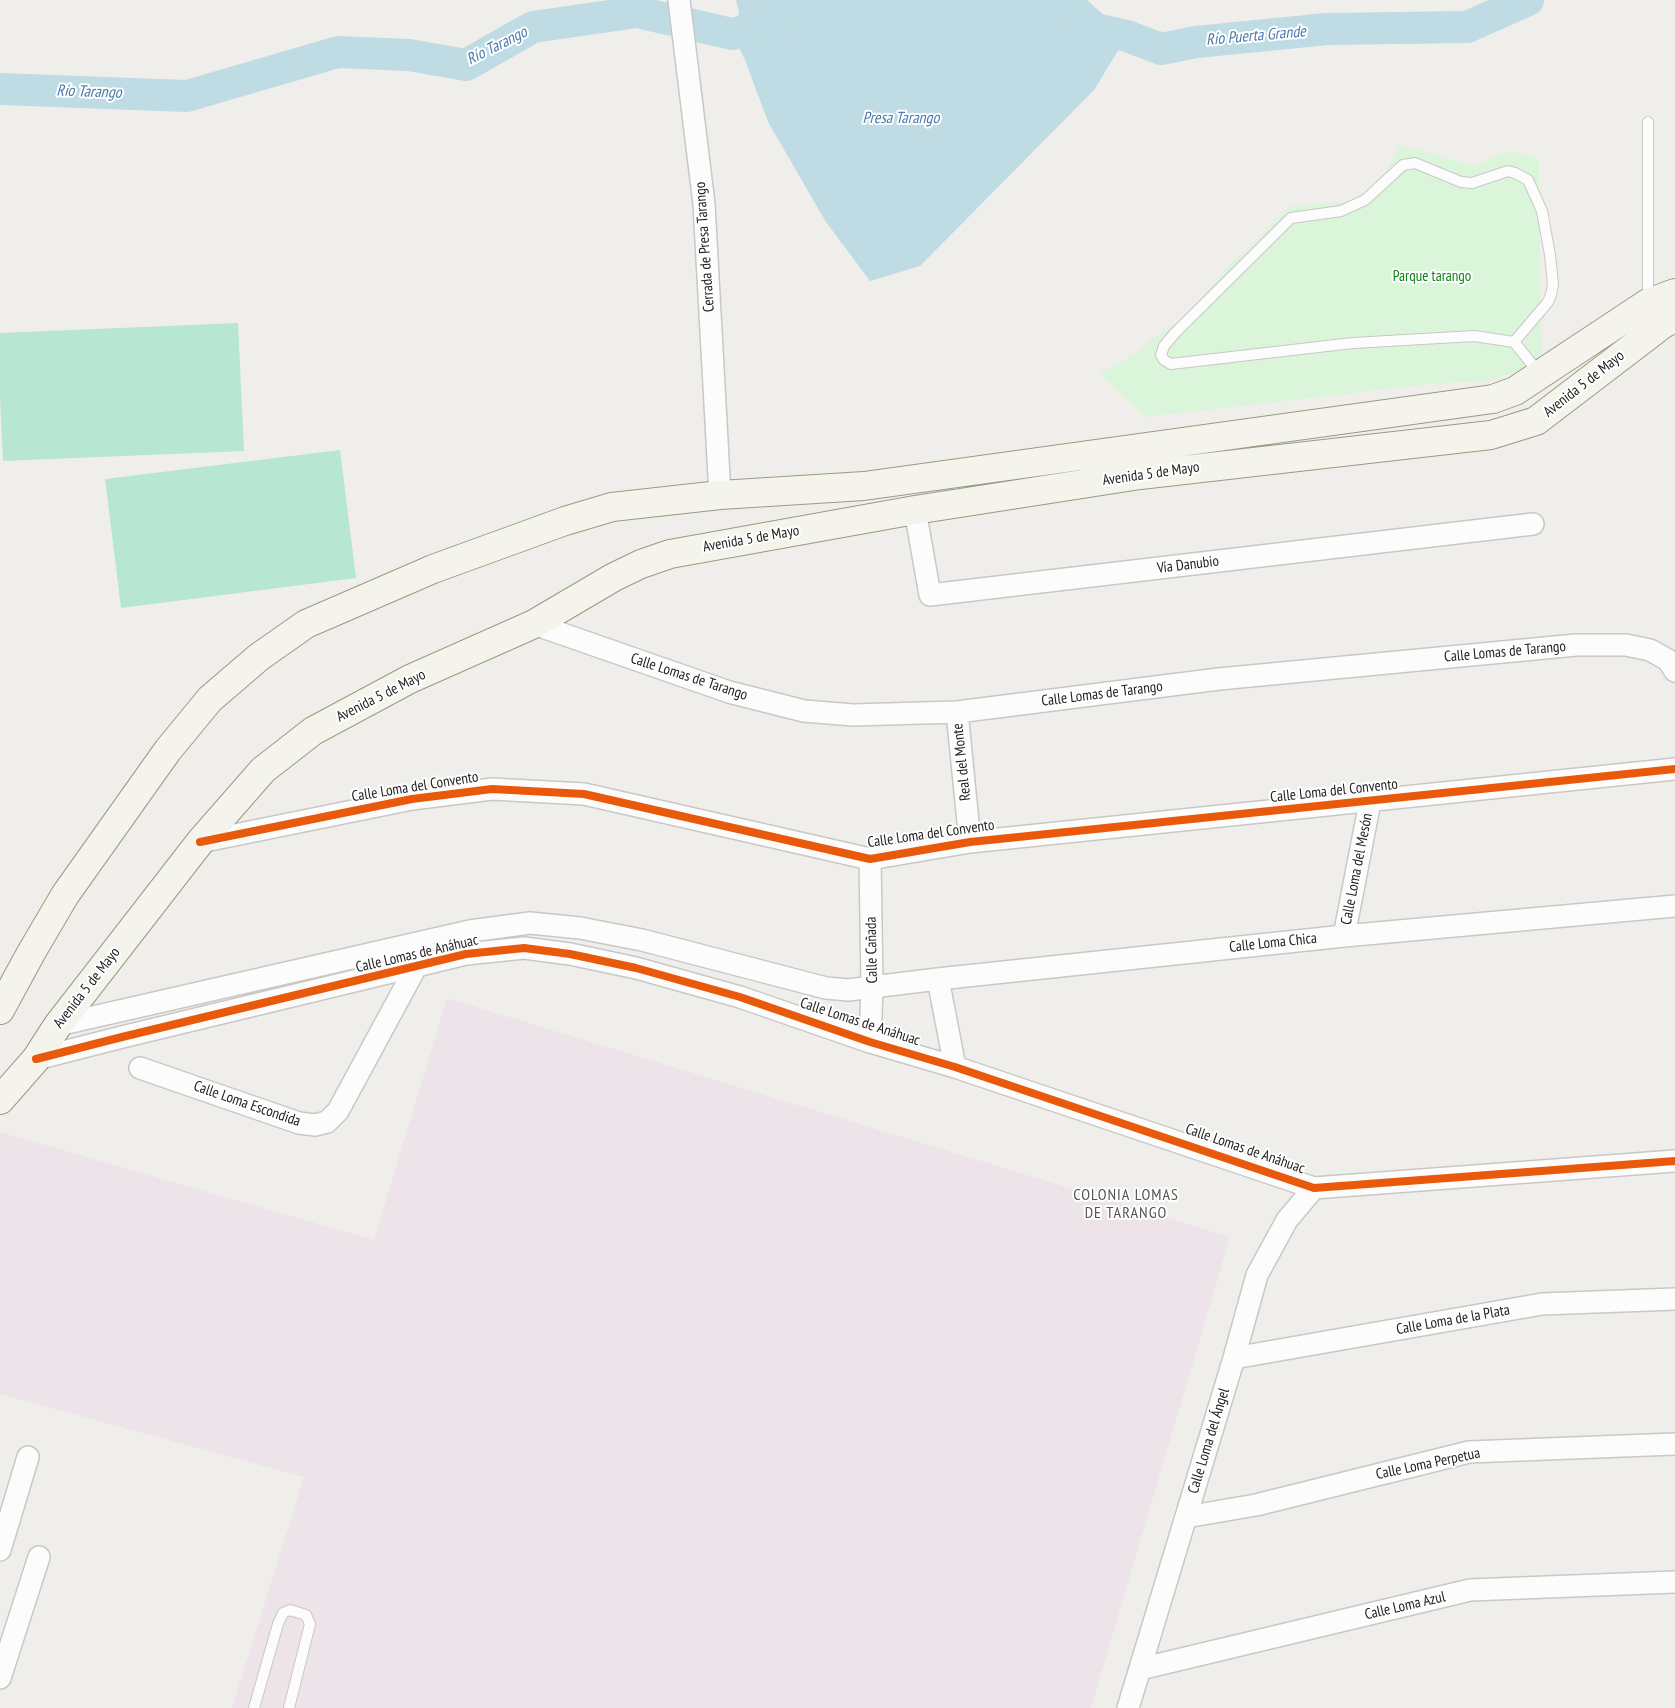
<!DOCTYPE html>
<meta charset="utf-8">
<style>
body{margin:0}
canvas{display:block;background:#f0eeeb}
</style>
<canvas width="1675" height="1708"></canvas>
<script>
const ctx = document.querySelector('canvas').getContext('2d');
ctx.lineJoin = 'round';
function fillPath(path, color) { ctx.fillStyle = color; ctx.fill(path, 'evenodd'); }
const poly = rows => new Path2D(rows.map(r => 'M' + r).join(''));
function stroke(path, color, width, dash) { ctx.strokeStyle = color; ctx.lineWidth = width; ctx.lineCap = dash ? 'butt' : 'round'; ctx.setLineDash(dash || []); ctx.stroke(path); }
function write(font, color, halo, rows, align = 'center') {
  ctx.font = font + ' "PT Sans Narrow",sans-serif'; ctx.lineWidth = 4; ctx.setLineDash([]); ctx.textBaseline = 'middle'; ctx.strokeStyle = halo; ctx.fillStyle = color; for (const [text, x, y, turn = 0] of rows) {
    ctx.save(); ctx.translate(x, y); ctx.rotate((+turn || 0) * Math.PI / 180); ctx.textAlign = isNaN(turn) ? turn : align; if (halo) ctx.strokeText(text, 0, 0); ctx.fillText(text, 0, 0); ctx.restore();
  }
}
fillPath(poly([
 [447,998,1230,1237,1091,1708,232,1708,304,1477,0,1394,0,1132,374,1240]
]), '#ede4e9');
fillPath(poly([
 [1400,145,1474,166,1509,151,1539,159,1541,356,1519,371,1486,381,1431,384,1145,417,1100,373,1140,351,1148,342,1186,316,1230,264,1247,250,1290,206,1347,202,1373,188,1388,167]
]), '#daf5da');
fillPath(poly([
 [238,323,244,451,3,461,0,396,0,333],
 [340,450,356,578,121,608,105,479]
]), '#b7e6d2');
fillPath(poly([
 [736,0,1087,0,1127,36,1094,90,920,266,870,281,826,222,768,122,745,60,732,34,739,13]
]), '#bfdbe3');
stroke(poly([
 [1083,26,1127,36,1161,49,1196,42,1327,29,1467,27,1528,0],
 [0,89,187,96,338,52,409,55,466,65,533,27,637,12,732,34,774,25]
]), '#bfdbe3', 32);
const service = poly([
 [1648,122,1648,302],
 [1514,342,1548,302,1551,295,1553,284,1550,255,1542,211,1528,180,1515,173,1508,171,1472,183,1461,182,1415,163,1403,165,1365,200,1341,211,1291,218,1175,333,1164,346,1161,355,1164,360,1171,364,1353,343,1474,336,1514,342,1540,374],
 [254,1708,278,1624,283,1613,290,1610,306,1615,310,1624,289,1708]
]);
const minor = poly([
 [679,0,704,204,720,495],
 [915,510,930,595,1533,524],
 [534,624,729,692,804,711,853,715,957,712,1219,679,1576,645,1626,645,1650,650,1668,660,1675,671],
 [957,712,970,842],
 [200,842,412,799,492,789,584,794,870,859,970,842,1675,769],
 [870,859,872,986,870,1042],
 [1344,936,1370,802],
 [938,979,955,1067],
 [58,1025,470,931,530,923,580,928,642,940,826,988,848,990,938,979,1344,936,1675,906],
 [36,1059,122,1037,466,954,524,948,570,954,636,968,740,997,870,1042,955,1067,1314,1188,1675,1161],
 [140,1068,299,1123,315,1125,327,1122,338,1111,416,967],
 [1234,1358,1542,1304,1675,1299],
 [1186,1517,1256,1505,1469,1452,1675,1444],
 [0,1550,28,1457],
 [1140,1669,1470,1590,1675,1582],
 [0,1678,39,1557],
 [1128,1708,1234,1358,1257,1275,1287,1220,1314,1188]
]);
const secondary = poly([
 [0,1010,31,953,65,895,168,750,210,699,259,657,306,624,433,569,565,521,612,507,720,495,864,486,1493,399,1515,391,1648,303,1675,293],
 [0,1100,36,1059,58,1025,200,842,263,770,313,731,410,679,534,624,614,577,641,564,670,554,915,510,1140,475,1491,435,1536,421,1663,324,1675,318]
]);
stroke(service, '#c9c8c7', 12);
stroke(minor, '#c9c8c7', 24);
stroke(secondary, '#999a82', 30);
stroke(service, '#fdfcfc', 10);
stroke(minor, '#fdfcfc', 21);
stroke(secondary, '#f4f4ed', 28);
stroke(poly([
 [200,842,412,799,492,789,584,794,870,859,970,842,1675,769],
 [36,1059,122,1037,466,954,524,948,570,954,636,968,740,997,870,1042,955,1067,1314,1188,1675,1161]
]), '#e8590c', 8);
write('15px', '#222', '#fff', [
 ["Cerrada de Presa Tarango",705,247,-94],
 ["Avenida 5 de Mayo",1584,384,-38],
 ["Avenida 5 de Mayo",1151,474,-8],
 ["Avenida 5 de Mayo",751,539,-10],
 ["Vía Danubio",1188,565,-7],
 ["Calle Lomas de Tarango",1505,652,-5],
 ["Calle Lomas de Tarango",689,677,18],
 ["Calle Lomas de Tarango",1102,694,-7],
 ["Avenida 5 de Mayo",381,696,-27],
 ["Real del Monte",962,762,-96],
 ["Calle Loma del Convento",415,787,-9],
 ["Calle Loma del Convento",1334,791,-6],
 ["Calle Loma del Convento",931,834,-8],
 ["Calle Loma del Mesón",1357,869,-79],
 ["Calle Loma Chica",1273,943,-6],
 ["Calle Cañada",872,950,-91],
 ["Calle Lomas de Anáhuac",417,954,-13],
 ["Avenida 5 de Mayo",87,988,-52],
 ["Calle Lomas de Anáhuac",860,1022,18],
 ["Calle Loma Escondida",247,1104,19],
 ["Calle Lomas de Anáhuac",1245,1149,19],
 ["Calle Loma de la Plata",1453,1320,-10],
 ["Calle Loma del Ángel",1209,1441,-73],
 ["Calle Loma Perpetua",1428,1464,-12],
 ["Calle Loma Azul",1405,1606,-13]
]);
write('15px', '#0c8416', '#fff', [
 ["Parque tarango",1432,277]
]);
write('italic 16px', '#4a7aab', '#fff', [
 ["Río Puerta Grande",1256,36,-5],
 ["Río Tarango",497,46,-27],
 ["Río Tarango",89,92,2],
 ["Presa Tarango",901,118]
]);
ctx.letterSpacing = '1px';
write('16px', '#555', '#fff', [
 ["COLONIA LOMAS",1126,1195],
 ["DE TARANGO",1126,1213]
]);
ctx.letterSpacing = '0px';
</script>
